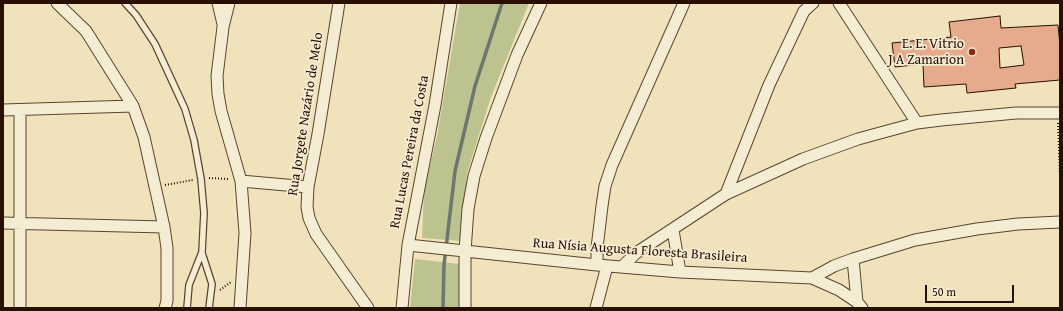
<!DOCTYPE html>
<meta charset="utf-8">
<style>
body{margin:0}
#map{position:relative;width:1063px;height:311px;overflow:hidden;background:#f0e3bb;font-family:"Gentium Book Plus",serif}
canvas{display:block}
.frame{position:absolute;inset:0;border:4px solid #290f00;pointer-events:none}
.scale{position:absolute;left:925px;top:285px;width:89px;height:18px;box-sizing:border-box;border:2px solid #290f00;border-top:0;padding-left:5px;font-size:12px;line-height:14px;white-space:nowrap;color:#290f00;-webkit-text-stroke:3px #f5edd3;paint-order:stroke}
</style>
<div id="map">
<canvas width="1063" height="311"></canvas>
<div class="frame"></div>
<div class="scale">50 m</div>
</div>
<script>
const ctx = document.querySelector('canvas').getContext('2d');
ctx.lineJoin = 'round';
function fillPath(path, color) { ctx.fillStyle = color; ctx.fill(path, 'evenodd'); }
const poly = rows => new Path2D(rows.map(r => 'M' + r).join(''));
function stroke(path, color, width, dash) { ctx.strokeStyle = color; ctx.lineWidth = width; ctx.lineCap = dash ? 'butt' : 'round'; ctx.setLineDash(dash || []); ctx.stroke(path); }
function write(font, color, halo, rows, align = 'center') {
  ctx.font = font + ' "Gentium Book Plus",serif'; ctx.lineWidth = 3.5; ctx.setLineDash([]); ctx.textBaseline = 'middle'; ctx.strokeStyle = halo; ctx.fillStyle = color; for (const [text, x, y, turn = 0] of rows) {
    ctx.save(); ctx.translate(x, y); ctx.rotate((+turn || 0) * Math.PI / 180); ctx.textAlign = isNaN(turn) ? turn : align; if (halo) ctx.strokeText(text, 0, 0); ctx.fillText(text, 0, 0); ctx.restore();
  }
}
fillPath(poly([
 [460,3,529,3,491,97,467,173,461,241,422,238,424,191,437,136],
 [415,259,460,264,459,308,410,308]
]), '#bcc38e');
stroke(poly([
 [443,308,444,265,455,171,475,86,502,3]
]), '#6d776d', 3.5);
const building = poly([
 [1000,16,1001,28,1058,25,1060,45,1060,80,1015,84,1016,88,967,93,966,84,924,87,923,64,895,67,892,43,951,37,949,22,1000,16],
 [1021,46,1024,65,1000,68,999,48,1021,46]
]);
fillPath(building, '#e6aa8c');
stroke(building, '#290f00', 1);
const service = poly([
 [125,3,136,15,155,44,185,109,194,140,201,179,204,213,202,252,189,285,187,308],
 [202,253,212,284,209,308]
]);
const minor = poly([
 [57,3,86,31,133,106,144,137,164,227,167,248,167,301,165,308],
 [218,3,223,24],
 [229,3,223,27,217,76,218,94,221,111,241,181,245,233,240,308],
 [339,3,318,134,308,187,307,207,309,218,316,234,368,308],
 [839,3,917,123],
 [3,110,133,106],
 [20,110,20,308],
 [241,181,308,187],
 [726,194,769,85,804,11,813,3],
 [3,223,164,227],
 [673,230,680,272],
 [408,245,597,265,680,272,812,278,839,290,857,302,862,308],
 [853,259,857,302],
 [597,265,597,248,602,206,605,186,612,165,684,3],
 [623,266,636,253,726,194,803,159,858,139,917,123,941,120,1016,113,1060,113],
 [812,278,834,266,853,259,915,240,977,229,1018,224,1060,222],
 [402,308,408,245,435,105,451,3],
 [465,308,465,251,468,209,474,176,486,138,517,55,541,3],
 [596,308,607,266]
]);
stroke(service, '#5b442f', 8);
stroke(minor, '#5b442f', 13);
stroke(poly([
 [1058,123,1060,176],
 [209,178,228,179],
 [165,185,193,180],
 [220,290,231,282]
]), '#290f00', 2, [1, 2]);
stroke(service, '#f5edd3', 5.5);
stroke(minor, '#f5edd3', 11);
for (const [x, y, r, color] of [
 [972,52,4,"#8f2418"]
]) { const dot = new Path2D(); dot.arc(x, y, r, 0, 2 * Math.PI); ctx.fillStyle = color; ctx.fill(dot); stroke(dot, '#f5edd3', 1.5); }
write('14px', '#290f00', '#f5edd3', [
 ["E. E. Vitrio",964,44],
 ["J A Zamarion",964,60]
], 'right');
write('14px', '#290f00', '#f5edd3', [
 ["Rua Jorgete Nazário de Melo",306,114,-81],
 ["Rua Lucas Pereira da Costa",410,152,-79],
 ["Rua Nísia Augusta Floresta Brasileira",640,251,4]
]);
</script>
